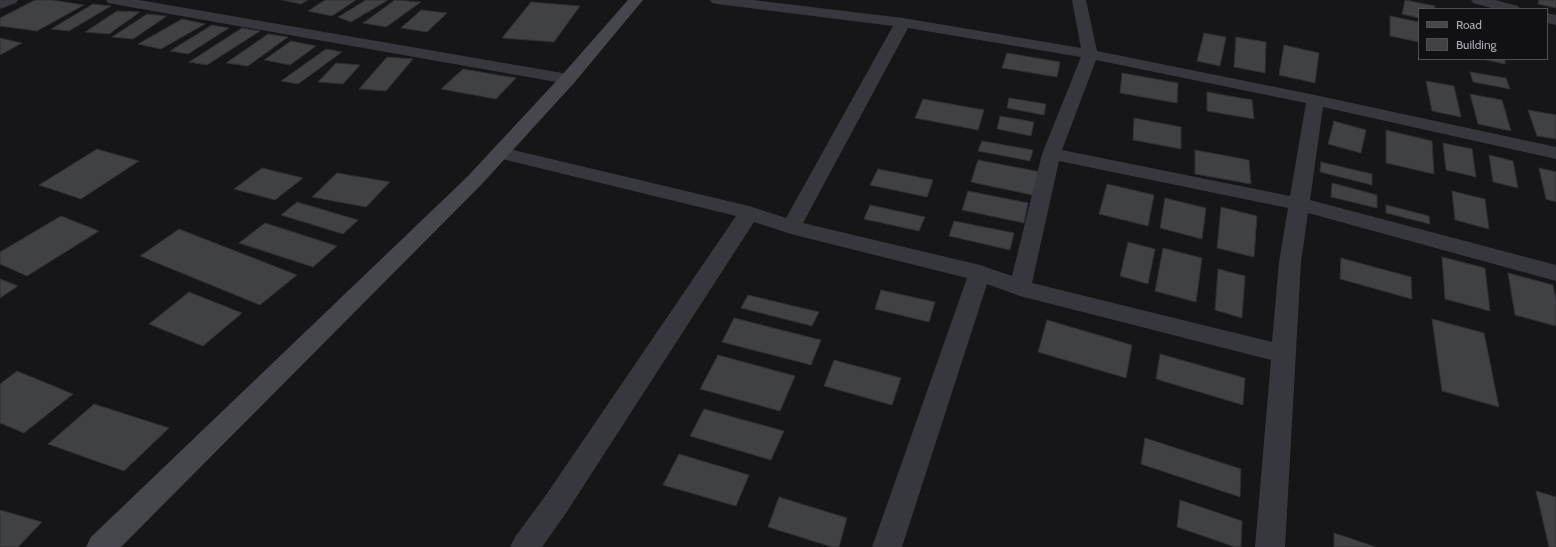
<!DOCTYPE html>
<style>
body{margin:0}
#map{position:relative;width:1556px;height:547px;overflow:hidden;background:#161618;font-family:Cabin,sans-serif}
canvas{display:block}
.legend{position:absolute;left:1418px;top:8px;width:130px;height:52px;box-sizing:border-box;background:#111113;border:1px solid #4d4f55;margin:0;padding:5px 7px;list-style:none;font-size:12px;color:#a8adb8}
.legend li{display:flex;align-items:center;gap:8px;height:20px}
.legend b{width:20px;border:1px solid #4d4f55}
</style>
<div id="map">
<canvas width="1556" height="547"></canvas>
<ul class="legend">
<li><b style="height:5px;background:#45474d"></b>Road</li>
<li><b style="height:11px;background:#404145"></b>Building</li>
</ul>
</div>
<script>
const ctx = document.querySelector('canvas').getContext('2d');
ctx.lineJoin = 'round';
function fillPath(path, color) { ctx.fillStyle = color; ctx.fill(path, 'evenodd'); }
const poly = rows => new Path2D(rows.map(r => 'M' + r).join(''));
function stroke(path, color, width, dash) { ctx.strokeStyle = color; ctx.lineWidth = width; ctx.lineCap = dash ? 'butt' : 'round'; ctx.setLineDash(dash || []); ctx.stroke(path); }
const building = poly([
 [35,0,52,0,84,5,37,31,0,26,0,18,35,0],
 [282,0,308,0,301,4,282,0],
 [325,0,356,0,332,16,308,11,325,0],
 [366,0,388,0,351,22,338,17,366,0],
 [395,0,421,2,386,27,363,23,395,0],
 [1405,0,1435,6,1435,9,1419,9,1419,18,1402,14,1405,0],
 [1539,0,1556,0,1556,8,1538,4,1539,0],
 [531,2,580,6,554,42,502,38,531,2],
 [93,4,111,6,69,31,51,29,93,4],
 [421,10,447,13,427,32,401,28,421,10],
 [117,11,140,12,109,34,85,32,117,11],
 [147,14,167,16,133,39,112,37,147,14],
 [1390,16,1419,22,1419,42,1390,36,1390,16],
 [182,19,205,24,161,49,138,44,182,19],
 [212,25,229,28,188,54,170,51,212,25],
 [242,28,260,31,207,65,189,62,242,28],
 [1204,33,1226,37,1220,66,1197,61,1204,33],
 [268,34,288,37,248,66,226,63,268,34],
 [1236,37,1266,42,1265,73,1234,67,1236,37],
 [0,38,22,43,0,55,0,38],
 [291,41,316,46,290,65,264,60,291,41],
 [1284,45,1319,53,1315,83,1279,75,1284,45],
 [326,49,342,52,298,84,281,81,326,49],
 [1007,53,1060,62,1057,77,1002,68,1007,53],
 [387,57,413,59,386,91,359,89,387,57],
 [1482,59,1505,59,1505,64,1482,59],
 [336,63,360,65,343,84,318,82,336,63],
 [463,69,516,78,496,99,441,89,463,69],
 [1470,72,1506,78,1510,89,1473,82,1470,72],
 [1122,73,1178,83,1177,103,1120,93,1122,73],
 [1426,81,1454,86,1461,117,1432,111,1426,81],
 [1207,92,1252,100,1254,119,1207,111,1207,92],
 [1470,94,1502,100,1511,131,1478,124,1470,94],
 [1009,98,1046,104,1044,115,1007,108,1009,98],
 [923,99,984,110,978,130,915,118,923,99],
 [1528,110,1556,115,1556,139,1537,136,1528,110],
 [1000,116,1034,122,1031,136,997,129,1000,116],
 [1134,118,1181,127,1181,149,1133,140,1134,118],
 [1334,121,1366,130,1361,153,1328,144,1334,121],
 [1386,130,1432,141,1434,174,1386,163,1386,130],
 [982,141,1033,150,1030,161,978,151,982,141],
 [1443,143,1472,149,1476,177,1446,170,1443,143],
 [97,149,139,161,81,199,39,185,97,149],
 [1195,150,1249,160,1251,184,1195,174,1195,150],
 [1489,155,1513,161,1518,188,1493,182,1489,155],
 [978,160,1041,172,1037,196,971,182,978,160],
 [1321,162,1372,174,1372,185,1320,172,1321,162],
 [262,168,303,178,275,200,234,189,262,168],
 [1539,168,1556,172,1556,202,1546,199,1539,168],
 [878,169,933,180,927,197,870,185,878,169],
 [337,173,390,182,366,207,312,197,337,173],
 [1332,183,1377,195,1377,208,1331,197,1332,183],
 [1107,184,1154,195,1148,226,1099,214,1107,184],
 [968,191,1028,203,1024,223,962,210,968,191],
 [1452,191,1485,199,1489,229,1455,220,1452,191],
 [1165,198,1206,208,1202,239,1160,228,1165,198],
 [297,202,358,220,343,234,281,215,297,202],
 [870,205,925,217,919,231,864,219,870,205],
 [1386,205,1429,216,1430,224,1386,213,1386,205],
 [1221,207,1257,216,1254,257,1217,248,1221,207],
 [61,216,99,231,27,276,0,264,0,252,61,216],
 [954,221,1014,233,1010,250,949,236,954,221],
 [265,223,337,246,313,267,239,243,265,223],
 [179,229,297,275,260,305,140,256,179,229],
 [1128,242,1155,249,1148,284,1120,276,1128,242],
 [1163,248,1202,258,1196,302,1155,291,1163,248],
 [1442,257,1485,268,1490,311,1445,299,1442,257],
 [1341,258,1411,277,1412,299,1340,279,1341,258],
 [1218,269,1245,276,1242,318,1215,310,1218,269],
 [1508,273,1553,285,1556,299,1556,326,1515,315,1508,273],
 [0,279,18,286,0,298,0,279],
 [881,290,935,302,929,322,875,309,881,290],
 [189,292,242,313,203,346,149,324,189,292],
 [748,295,819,312,812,326,741,308,748,295],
 [734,318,821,340,811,365,722,342,734,318],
 [1432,319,1484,333,1499,407,1442,391,1432,319],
 [1047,320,1132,345,1126,378,1038,352,1047,320],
 [1160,354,1245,378,1243,405,1156,379,1160,354],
 [718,355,795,376,780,411,700,389,718,355],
 [834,360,901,378,892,405,824,386,834,360],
 [17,371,73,394,24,433,0,423,0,384,17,371],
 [94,404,169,428,124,471,48,444,94,404],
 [704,409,784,431,771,460,690,436,704,409],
 [1145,438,1241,469,1240,497,1141,464,1145,438],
 [679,454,749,475,736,506,663,485,679,454],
 [1536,491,1556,497,1556,547,1549,547,1536,491],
 [779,497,847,518,839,547,832,547,768,527,779,497],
 [1180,500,1242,521,1241,547,1235,547,1177,527,1180,500],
 [0,510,42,522,18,547,0,547,0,510],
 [1334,533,1376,547,1334,547,1334,533]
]);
fillPath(building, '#404145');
stroke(building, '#303034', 1);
fillPath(poly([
 [0,0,18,0,16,3,0,9,0,0],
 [106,0,139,0,568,74,574,75,576,79,574,83,568,84,113,4,108,3,106,0],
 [710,0,753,0,903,18,1081,48,1072,0,1086,0,1097,51,1315,95,1556,147,1556,159,1323,107,1310,200,1556,265,1556,281,1308,213,1301,262,1285,547,1255,547,1271,360,1020,296,987,284,902,547,872,547,967,278,791,234,754,222,566,513,542,547,510,547,515,537,546,495,736,216,494,157,492,153,494,149,501,147,749,206,786,218,893,26,717,4,712,3,710,0],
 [908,28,1081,57,1042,154,1012,276,980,265,803,223,908,28],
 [1096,60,1306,103,1290,196,1062,150,1096,60],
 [1059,161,1288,208,1279,262,1272,342,1032,283,1059,161],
 [1471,0,1495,0,1518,6,1520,9,1495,9,1473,3,1471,0],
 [1547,13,1556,15,1556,25,1547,23,1547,13]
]), '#37383d');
fillPath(poly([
 [628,0,643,0,574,83,481,185,121,547,86,547,91,537,467,177,562,75,628,0]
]), '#45474d');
</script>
